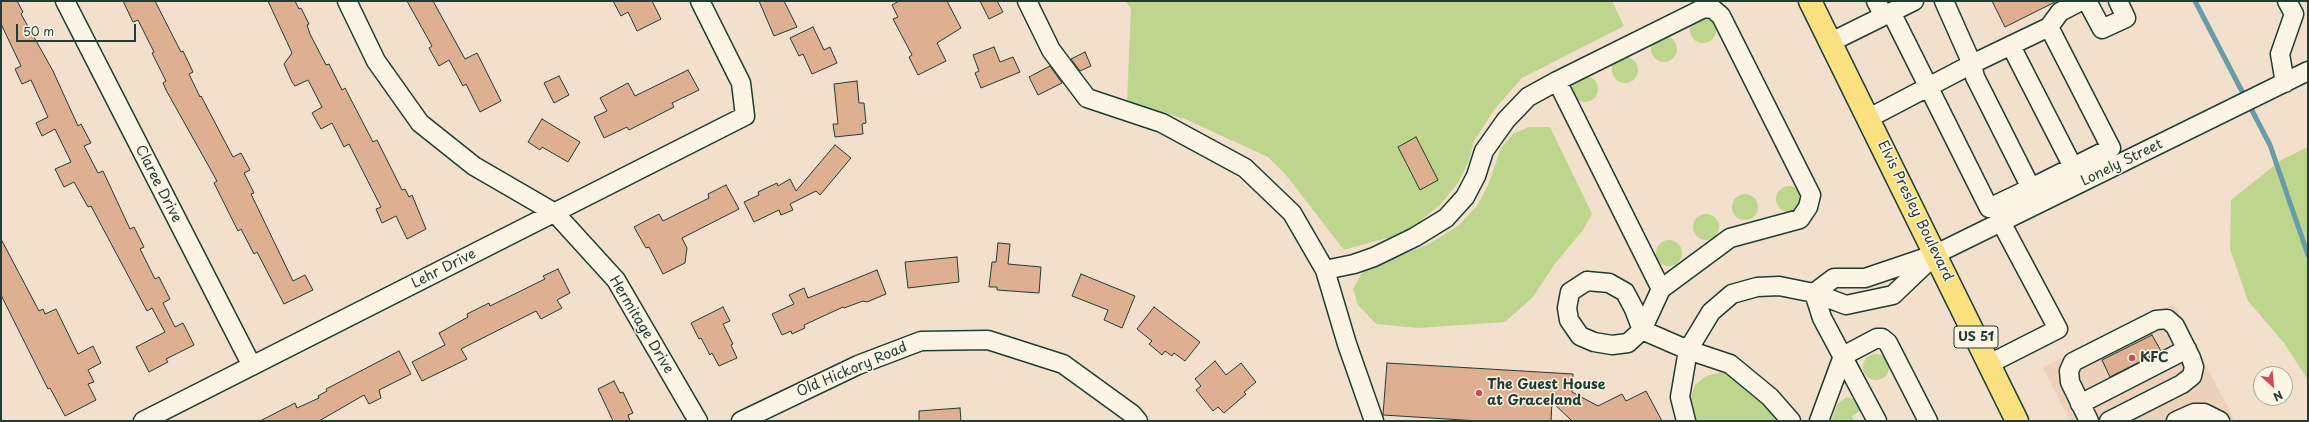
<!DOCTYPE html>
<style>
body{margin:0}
#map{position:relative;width:2309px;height:422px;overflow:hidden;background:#f3e0cc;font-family:"Playpen Sans",sans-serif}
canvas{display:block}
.frame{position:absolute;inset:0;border:2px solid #1f3d34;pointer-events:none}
.north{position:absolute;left:2253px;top:366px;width:40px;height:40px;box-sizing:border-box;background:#fcf5e5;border:1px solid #a4ab9e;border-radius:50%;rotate:153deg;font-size:11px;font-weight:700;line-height:16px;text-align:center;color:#1f3d34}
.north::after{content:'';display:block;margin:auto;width:14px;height:18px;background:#d1495b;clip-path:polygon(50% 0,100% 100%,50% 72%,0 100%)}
.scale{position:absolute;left:16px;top:24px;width:120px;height:18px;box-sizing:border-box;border:2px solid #1f3d34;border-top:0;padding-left:5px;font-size:12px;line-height:14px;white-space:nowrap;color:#1f3d34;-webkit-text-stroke:3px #fcf5e5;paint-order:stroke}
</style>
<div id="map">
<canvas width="2309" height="422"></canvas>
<div class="frame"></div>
<div class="north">N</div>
<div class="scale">50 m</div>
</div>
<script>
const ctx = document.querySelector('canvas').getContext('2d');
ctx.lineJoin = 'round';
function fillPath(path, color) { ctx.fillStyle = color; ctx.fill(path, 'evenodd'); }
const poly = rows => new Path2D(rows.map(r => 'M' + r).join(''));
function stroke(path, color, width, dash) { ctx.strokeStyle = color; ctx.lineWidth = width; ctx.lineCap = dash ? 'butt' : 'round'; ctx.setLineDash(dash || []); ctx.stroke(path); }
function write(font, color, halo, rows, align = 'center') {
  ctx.font = font + ' "Playpen Sans",sans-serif'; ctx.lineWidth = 3; ctx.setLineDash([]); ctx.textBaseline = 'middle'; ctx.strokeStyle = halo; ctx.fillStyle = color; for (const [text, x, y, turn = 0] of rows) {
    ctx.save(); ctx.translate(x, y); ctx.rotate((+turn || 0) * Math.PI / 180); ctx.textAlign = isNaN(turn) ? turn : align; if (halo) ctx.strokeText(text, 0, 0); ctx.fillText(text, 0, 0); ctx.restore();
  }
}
fillPath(poly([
 [2174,304,2235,421,2070,421,2043,367]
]), '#edd1ba');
fillPath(poly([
 [1125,1,1612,1,1624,26,1522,78,1494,110,1474,141,1469,161,1458,183,1441,204,1414,226,1394,236,1344,250,1286,175,1268,157,1185,119,1127,102,1131,8],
 '1690 30a13 13 0 1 1 26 0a13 13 0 1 1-26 0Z',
 '1651 49a13 13 0 1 1 26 0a13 13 0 1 1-26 0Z',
 '1612 70a13 13 0 1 1 26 0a13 13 0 1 1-26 0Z',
 '1572 89a13 13 0 1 1 26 0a13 13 0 1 1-26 0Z',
 [1529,127,1550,127,1592,214,1583,230,1554,265,1533,297,1505,322,1418,328,1376,324,1358,305,1353,289,1363,271,1429,244,1458,226,1477,206,1488,185,1501,148,1513,134],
 [2308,147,2308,380,2284,343,2248,301,2230,249,2231,200,2281,160],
 '1776 199a13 13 0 1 1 26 0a13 13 0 1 1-26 0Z',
 '1732 207a13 13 0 1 1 26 0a13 13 0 1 1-26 0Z',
 '1693 227a13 13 0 1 1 26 0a13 13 0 1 1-26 0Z',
 '1656 253a13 13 0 1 1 26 0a13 13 0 1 1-26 0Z',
 '1863 367a13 13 0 1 1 26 0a13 13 0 1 1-26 0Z',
 [1722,372,1731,375,1757,395,1779,421,1694,421,1690,399,1695,385,1706,376],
 [1847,397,1855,399,1864,409,1852,416,1854,421,1831,421,1838,403]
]), '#bdd58c');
stroke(poly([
 [2195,1,2270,145,2308,255]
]), '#689cab', 5);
const building = poly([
 [1,1,17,1,23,12,21,14,53,71,78,126,81,124,91,143,84,146,98,173,103,171,130,229,134,227,144,247,140,249,155,279,159,277,170,299,163,303,175,327,183,323,194,345,166,359,168,362,149,372,136,347,165,332,152,308,147,311,91,206,88,207,74,182,64,187,55,169,71,162,55,129,42,136,36,123,48,117,31,80,22,84,15,69,21,66,1,24,1,1],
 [123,1,155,1,181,52,183,51,193,72,189,74,200,97,201,96,233,157,241,153,250,170,244,173,254,193,251,194,293,281,305,275,313,290,284,304,257,252,254,254,241,229,238,231,214,183,217,181,166,90,163,83,166,81,152,53,154,52,138,20,133,22,123,1],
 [268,1,295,1,299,9,301,8,309,24,307,25,310,34,326,65,329,64,342,90,345,88,373,142,377,140,402,190,405,189,409,197,412,195,426,229,407,239,396,216,382,223,376,209,381,207,349,144,344,147,332,123,321,129,312,113,322,107,308,80,295,86,292,82,284,64,292,53,268,1],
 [407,1,433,1,465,59,477,53,501,101,480,112,466,84,463,86,449,60,439,66,429,48,432,46,407,1],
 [613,1,652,1,661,19,637,31,628,12,621,16,613,1],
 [759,1,784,1,797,27,774,36,759,1],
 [899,1,947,1,961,28,937,43,946,61,918,75,909,57,912,55,893,19,898,17,892,5,899,1],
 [980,1,997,1,1003,12,989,19,980,1],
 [1992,1,2057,1,2005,27,1992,1],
 [813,27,824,50,830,47,837,63,812,74,803,54,799,56,790,38,813,27],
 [994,47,1000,62,1013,57,1020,72,981,88,975,73,979,71,973,55,994,47],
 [1085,52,1091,66,1080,71,1071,59,1085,52],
 [1050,66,1062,83,1038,95,1029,77,1050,66],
 [688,70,699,90,672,103,674,107,629,130,627,127,604,138,594,117,607,111,600,98,628,83,635,96,688,70],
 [559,76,569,95,554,103,544,83,559,76],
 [857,81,859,103,864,103,866,123,862,124,863,134,835,137,833,124,838,124,834,84,857,81],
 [542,119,580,142,568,162,542,147,540,150,528,142,542,119],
 [1416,137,1438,180,1420,190,1398,147,1416,137],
 [835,145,851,158,820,195,816,191,790,204,793,210,781,215,779,210,754,222,744,202,759,195,758,192,777,183,778,186,790,179,796,191,835,145],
 [726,185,739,209,682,238,687,248,685,263,663,274,649,247,646,248,634,227,659,214,663,221,709,198,708,194,726,185],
 [1,239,39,311,43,309,45,314,56,309,78,354,93,346,101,363,88,370,94,382,88,384,96,400,65,416,50,388,48,389,1,295,1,239],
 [998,243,1010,244,1008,264,1041,267,1039,293,997,290,997,287,989,287,992,262,996,262,998,243],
 [957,257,959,282,908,288,905,262,957,257],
 [558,269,570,293,557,300,562,308,541,319,536,311,461,349,467,359,422,381,412,362,445,345,439,333,468,317,467,314,489,303,490,306,545,279,543,276,558,269],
 [877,270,886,294,867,302,863,301,844,308,843,307,804,325,805,328,792,334,791,331,782,335,772,314,794,304,789,295,804,288,808,298,877,270],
 [1081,274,1135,296,1122,328,1104,320,1108,310,1072,296,1081,274],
 [723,307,730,321,723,324,733,344,731,345,737,358,719,366,712,353,710,355,701,338,699,339,691,323,723,307],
 [1154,307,1200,342,1185,361,1174,353,1172,356,1165,351,1162,355,1149,344,1152,341,1137,329,1154,307],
 [2152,335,2161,351,2110,377,2102,360,2152,335],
 [399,351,411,374,379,390,381,398,369,404,364,395,319,421,260,421,295,403,297,408,319,398,318,396,327,391,326,389,330,387,399,351],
 [1215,361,1226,375,1241,363,1256,382,1244,392,1246,394,1224,413,1218,407,1213,411,1196,390,1201,386,1195,379,1215,361],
 [1387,363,1573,374,1572,392,1598,406,1622,394,1626,401,1646,391,1662,421,1572,421,1552,402,1551,421,1479,421,1383,415,1387,363],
 [614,381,620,393,623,392,633,413,628,415,630,421,613,421,598,389,614,381],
 [960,408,961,421,919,421,919,411,960,408]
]);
fillPath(building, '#dfaf91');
stroke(building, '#1f3d34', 1);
const minor = poly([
 [65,1,252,366],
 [347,1,376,61,420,123,474,166,555,213,616,280,698,421],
 [1027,1,1051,50,1087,98,1162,123,1245,168,1292,213,1325,270,1347,344,1374,421],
 [1876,1,1884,16],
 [1944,1,1972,64,2049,27,2111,148,2073,167,2011,46],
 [2087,1,2102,29,2126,18,2118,1],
 [1891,12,1989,208,2031,188],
 [2049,27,2060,12,2081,1],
 [1831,42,1914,1],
 [2285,83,2280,54,2294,14,2287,1],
 [1869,118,1972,64,1975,77,2031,188,2073,167],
 [1936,254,1893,295,1846,305,1814,293,1834,278,1865,278,1936,254,2308,71],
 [1325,270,1354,264,1374,257,1415,237,1446,218,1465,197,1476,176,1484,151,1506,120,1528,97,1557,81],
 [1587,281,1609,283,1625,292,1634,309,1642,330,1628,343,1612,345,1594,342,1580,336,1569,320,1567,308,1570,292,1587,281],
 [1661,289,1557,81,1704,8,1713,9,1721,16,1811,195,1808,207,1800,219,1730,238,1661,289,1642,330,1688,350,1711,312,1732,294,1757,287,1779,286,1814,293,1822,318,1877,421],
 [1989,364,2058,329,2001,222],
 [2080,404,2187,349],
 [143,421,745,116,741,83,700,1],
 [741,421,858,365,921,341,988,340,1063,364,1132,414,1138,421],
 [1686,421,1680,397,1688,350,1730,364,1770,397,1791,421],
 [1819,421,1843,356,1877,338,1882,338,1888,343,1928,421],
 [2089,421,2070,382,2069,371,2073,362,2156,320,2167,319,2175,326,2191,358,2194,367,2192,376,2182,384,2109,421],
 [2176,421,2194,413,2204,413,2220,421]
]);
const major = poly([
 [1810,1,2017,421]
]);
stroke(minor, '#1f3d34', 21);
stroke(major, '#1f3d34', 25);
stroke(minor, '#fcf5e5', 18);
stroke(major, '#fbe080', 22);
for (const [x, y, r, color] of [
 [2132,358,4,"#d1495b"],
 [1479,393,4,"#d1495b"]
]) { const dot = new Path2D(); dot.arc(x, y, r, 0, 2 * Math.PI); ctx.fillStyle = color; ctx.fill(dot); stroke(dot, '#fcf5e5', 1.5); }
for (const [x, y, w] of [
 [1976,337,44]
]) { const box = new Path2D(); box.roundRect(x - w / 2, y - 11, w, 22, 3); ctx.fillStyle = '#fcf5e5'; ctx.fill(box); stroke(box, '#1f3d34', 1); }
write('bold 13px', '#1f3d34', null, [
 ["US 51",1976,337]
]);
write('14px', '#1f3d34', '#fcf5e5', [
 ["Lonely Street",2122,163,-26],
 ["Claree Drive",158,184,63],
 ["Elvis Presley Boulevard",1915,211,64],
 ["Lehr Drive",444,269,-27],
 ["Hermitage Drive",641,325,59],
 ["Old Hickory Road",852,370,-23]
]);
write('bold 14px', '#1f3d34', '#fcf5e5', [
 ["KFC",2140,358],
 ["The Guest House",1487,385],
 ["at Graceland",1487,401]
], 'left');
</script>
